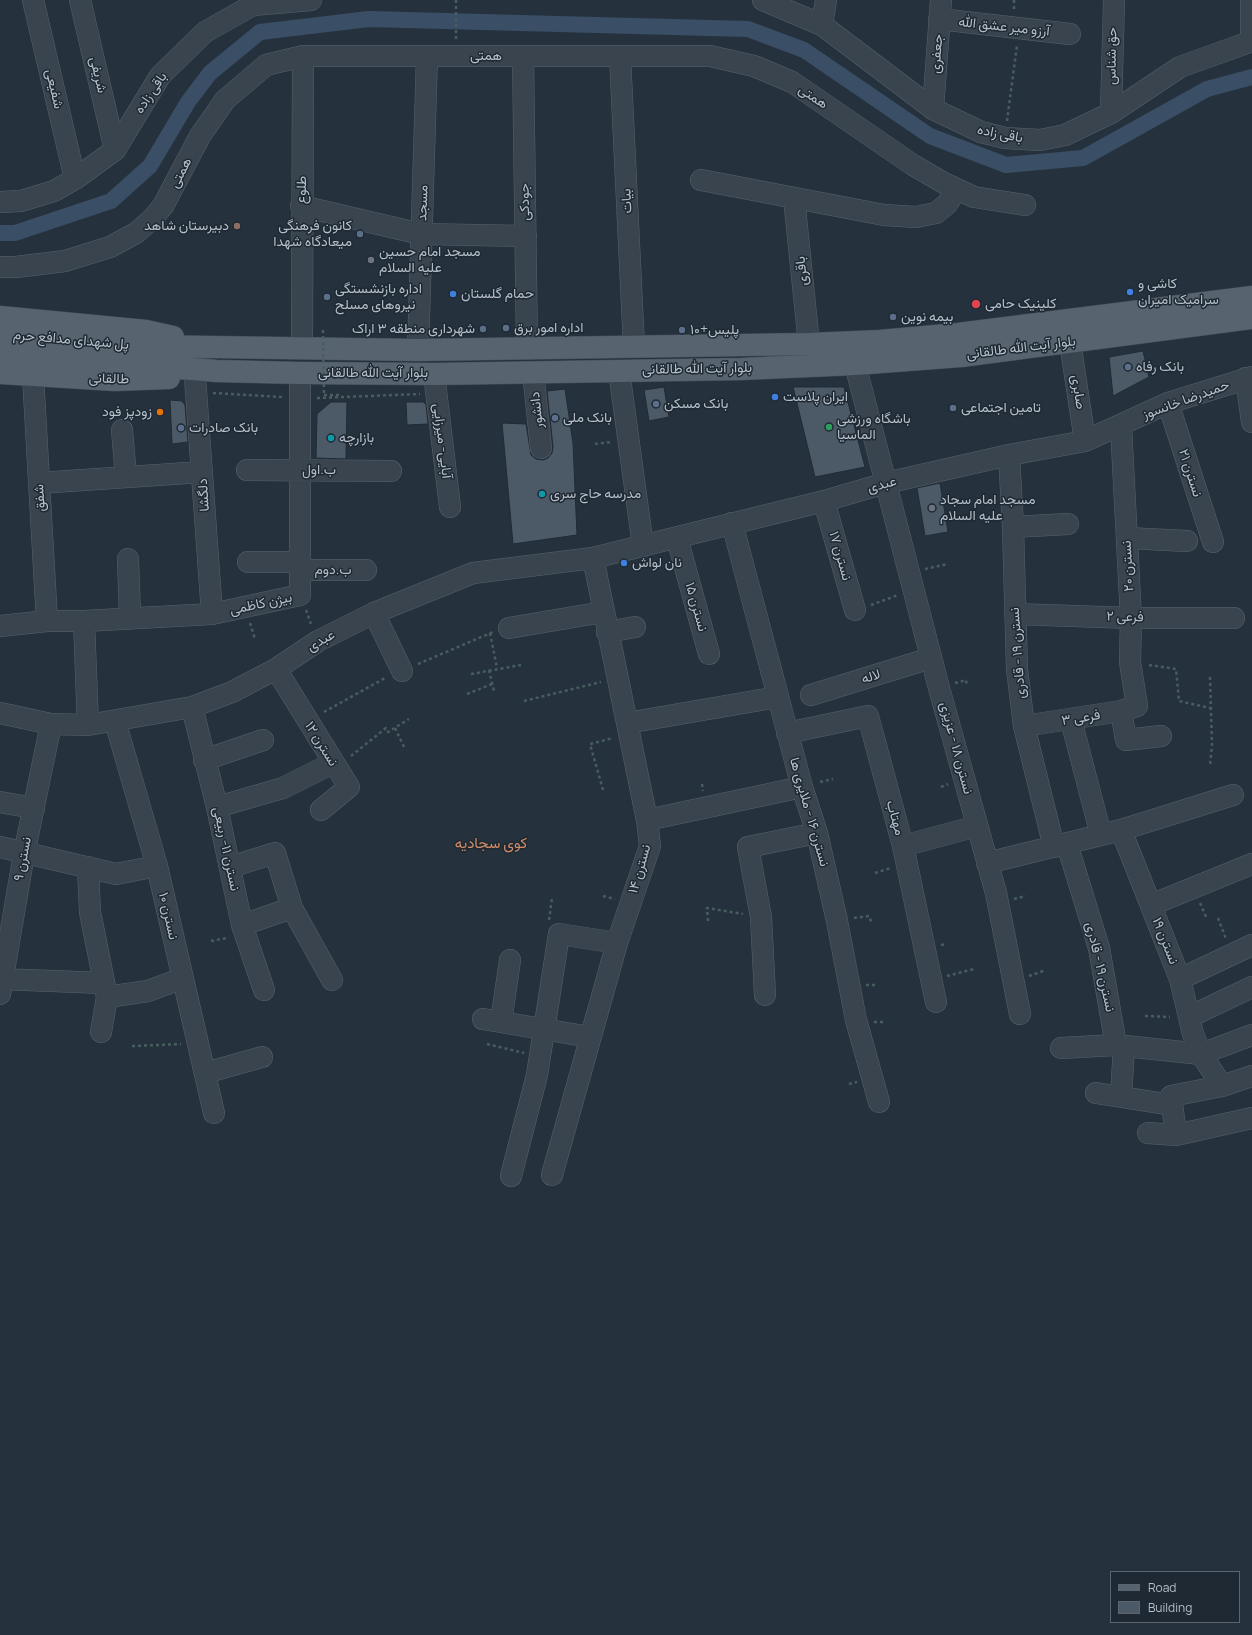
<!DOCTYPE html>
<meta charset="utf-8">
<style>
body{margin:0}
#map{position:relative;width:1252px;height:1635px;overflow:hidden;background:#25323e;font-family:Manrope,sans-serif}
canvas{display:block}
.legend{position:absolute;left:1110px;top:1571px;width:130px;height:52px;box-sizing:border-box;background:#1e2933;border:1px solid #5b656f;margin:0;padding:5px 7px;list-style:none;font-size:12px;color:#b6bfc9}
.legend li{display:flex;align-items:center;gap:8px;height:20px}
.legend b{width:20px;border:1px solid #5b656f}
</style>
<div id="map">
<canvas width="1252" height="1635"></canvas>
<ul class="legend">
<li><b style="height:5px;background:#57636e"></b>Road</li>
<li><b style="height:11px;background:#4c5967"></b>Building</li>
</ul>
</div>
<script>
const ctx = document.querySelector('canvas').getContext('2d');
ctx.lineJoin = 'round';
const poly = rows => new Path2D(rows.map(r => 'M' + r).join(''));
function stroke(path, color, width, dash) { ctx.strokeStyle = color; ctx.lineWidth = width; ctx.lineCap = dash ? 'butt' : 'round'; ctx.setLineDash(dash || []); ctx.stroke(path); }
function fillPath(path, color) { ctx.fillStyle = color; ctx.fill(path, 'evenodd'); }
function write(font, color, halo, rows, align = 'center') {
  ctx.font = font + ' Manrope,Vazirmatn,sans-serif'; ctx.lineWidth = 3; ctx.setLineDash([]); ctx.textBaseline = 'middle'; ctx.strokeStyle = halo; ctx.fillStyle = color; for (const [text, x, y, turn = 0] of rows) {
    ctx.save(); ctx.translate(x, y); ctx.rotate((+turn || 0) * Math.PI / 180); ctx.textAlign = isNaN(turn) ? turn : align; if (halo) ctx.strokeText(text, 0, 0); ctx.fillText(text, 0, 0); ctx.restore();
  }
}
stroke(poly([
 [0,233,15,233,111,201,150,166,188,102,210,73,260,32,369,19,748,29,804,50,930,136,1006,165,1083,158,1207,89,1252,77]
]), '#3a4f65', 16);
const building = poly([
 [1143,351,1149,377,1113,396,1109,357,1143,351],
 [664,387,669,417,649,421,644,390,664,387],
 [793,387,844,387,865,467,815,477,793,387],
 [565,389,573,443,577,535,513,544,502,423,526,424,531,455,536,459,543,460,548,458,552,453,553,447,547,391,565,389],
 [170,400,182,401,185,405,188,442,172,444,170,400],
 [331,402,347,402,346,459,316,458,317,414,331,402],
 [406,402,423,402,426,404,428,424,407,425,406,402],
 [940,483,948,532,925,536,917,488,940,483]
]);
fillPath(building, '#4c5967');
stroke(building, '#202b35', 1);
const minor = poly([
 [33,0,75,179],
 [80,0,115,150],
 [763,0,822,25,933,109,981,132,1005,138,1040,140,1065,135,1111,113,1180,67,1252,41],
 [939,19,1070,34],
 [822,25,826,0],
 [1251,41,1251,0],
 [523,56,527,349],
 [620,56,634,347],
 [933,109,941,0],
 [1111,113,1114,0],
 [701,180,884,215,916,217,936,213,947,204,957,189],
 [794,198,809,344],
 [0,202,21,201,54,191,75,179,115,150,160,76,205,32,253,5,311,0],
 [301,206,421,234,526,236],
 [0,267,16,267,65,261,110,247,136,233,152,219,163,206,200,136,225,100,266,65,303,56,710,56,754,66,792,82,913,165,944,183,974,197,1025,205],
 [1070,342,1085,441],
 [302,347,303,56],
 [418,350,427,56],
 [855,364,939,688,996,893,1020,1014],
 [619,371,643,546],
 [533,372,541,448],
 [434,374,450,507],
 [33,376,47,621],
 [195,377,212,614],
 [1246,378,1252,422],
 [1168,403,1213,542],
 [122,430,126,477],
 [1009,455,1013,527,1017,669,1024,726,1054,847],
 [247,470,391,471],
 [39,483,202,472],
 [824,501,855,610],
 [732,523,802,787,817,833,837,921,856,1020,879,1102],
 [1013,527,1068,524],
 [677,538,709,654],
 [1127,538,1187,541],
 [128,559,130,617],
 [248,562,300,562],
 [300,570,366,570],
 [374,613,402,671],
 [1015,614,1131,618,1234,618],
 [84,621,88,725],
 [0,626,47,621,84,621,212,614,300,595,300,373],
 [509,628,603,612],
 [607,632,635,627],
 [276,669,349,787,321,810],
 [811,695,931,658],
 [192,707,217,807,242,925,264,990],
 [1121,711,1126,740,1161,736],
 [0,713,51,724,88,725,192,707,232,692,276,669,318,641,374,613,473,573,593,558,824,501,886,483,1009,455,1085,441,1168,403,1252,377],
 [1071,720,1101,835],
 [115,721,157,866,214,1113],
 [627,723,778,697],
 [1024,726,1121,711,1137,706,1130,662,1131,618,1121,426],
 [787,733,868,716,903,846,936,1002],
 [204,760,263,740],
 [0,802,34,808],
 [217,807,283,788,333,763],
 [647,820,802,787],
 [1121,830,1180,979,1193,1034,1201,1054,1222,1086],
 [1067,844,1099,948,1116,1045],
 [903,846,977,826],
 [0,847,116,874,157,866],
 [987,863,1121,830,1233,795],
 [88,867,90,912,107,997,101,1032],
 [230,867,275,853,292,908,332,980],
 [1151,905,1252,864],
 [242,925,292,908],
 [0,979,103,983],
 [1180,979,1252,945],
 [0,994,24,854,51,724],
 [765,995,761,917,748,847,817,833],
 [107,997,148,991,183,978],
 [1189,1017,1252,987],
 [483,1019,590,1037],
 [501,1022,510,960],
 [1061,1048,1116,1045,1201,1054,1252,1035],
 [205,1073,262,1057],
 [1096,1093,1172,1105],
 [1121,1097,1124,1046],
 [1148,1133,1176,1135,1252,1118],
 [1176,1135,1171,1096,1222,1086,1252,1076],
 [552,1175,617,943,650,846,647,820,593,558],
 [511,1176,537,1075,559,934,617,943]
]);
const major = poly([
 [0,317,146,331,173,337],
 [0,334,142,346,418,350,809,344,880,341,958,334,1252,297],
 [0,354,217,371,300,373,434,374,742,369,855,364,961,356,1252,318],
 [0,373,115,380,169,378]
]);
stroke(minor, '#57626c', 22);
stroke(major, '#434d57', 23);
stroke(poly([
 [456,0,456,39],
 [1014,9,1014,0],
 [1007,121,1017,45],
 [213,393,282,397],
 [324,395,339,395,339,392],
 [317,398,420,394],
 [595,444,611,442],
 [925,569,948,564],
 [871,605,898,595],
 [306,610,311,624],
 [250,623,255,639],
 [490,633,497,668],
 [418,664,493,632],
 [1149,665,1176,669,1179,701,1210,708],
 [489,670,494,691],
 [471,674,521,665],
 [1210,677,1212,745,1210,766],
 [955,683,966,680,967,686],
 [467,694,492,684],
 [524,701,601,682],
 [324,712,385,678],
 [395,728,405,749],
 [351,756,386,728,388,732,409,719],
 [820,782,833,779],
 [702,784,703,791],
 [941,787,948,784],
 [603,790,590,744,613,738],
 [875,873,891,868],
 [603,896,615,899],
 [1014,899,1026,896],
 [1200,903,1207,919],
 [854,918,869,916,872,924],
 [1218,918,1226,939],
 [549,920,552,898],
 [708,921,707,908,743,914],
 [211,941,227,938],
 [941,945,946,944],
 [947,976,974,969],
 [1029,976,1046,970],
 [866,985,878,985],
 [1145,1016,1170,1017],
 [874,1022,884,1022],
 [487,1044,524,1053],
 [132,1046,181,1044],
 [849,1084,857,1082]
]), '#475d5e', 2.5, [3, 3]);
stroke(minor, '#39444e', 21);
stroke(major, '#57636e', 22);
stroke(poly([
 [323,330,324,395]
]), '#475d5e', 2.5, [3, 3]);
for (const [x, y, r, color] of [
 [237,226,4,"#8d6e63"],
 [360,234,4,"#5c6f8a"],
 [371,260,4,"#6b7280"],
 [1130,292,4,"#3f7fe0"],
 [453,294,4,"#3f7fe0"],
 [327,297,4,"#5c6f8a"],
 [976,304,5,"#e0444e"],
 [893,317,4,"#5c6f8a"],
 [506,328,4,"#5c6f8a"],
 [483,329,4,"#5c6f8a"],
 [682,330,4,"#5c6f8a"],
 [1128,367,4,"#5c6f8a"],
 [775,397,4,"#3f7fe0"],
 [656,404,4,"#5c6f8a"],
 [953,408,4,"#5c6f8a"],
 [160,412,4,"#e8710a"],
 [555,418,4,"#5c6f8a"],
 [829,427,4,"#2e9e5b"],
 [181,428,4,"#5c6f8a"],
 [331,438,4,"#0f9aa8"],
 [542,494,4,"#0f9aa8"],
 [932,508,4,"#6b7280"],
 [624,563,4,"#3f7fe0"]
]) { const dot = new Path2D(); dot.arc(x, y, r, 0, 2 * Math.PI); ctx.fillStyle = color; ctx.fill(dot); stroke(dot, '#1e2933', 1.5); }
write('14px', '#b6bfc9', '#1e2933', [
 ["آرزو میر عشق الله",1004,27,6],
 ["جعفری",937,54,-86],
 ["همتی",486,56],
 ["حق شناس",1112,56,-89],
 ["شریفی",98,75,77],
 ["شفیعی",54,89,77],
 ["باقی زاده",151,93,-56],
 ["همتی",813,97,34],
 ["باقی زاده",1000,134,11],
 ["همتی",181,173,-62],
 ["طلوع",302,190,-89],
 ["بیات",627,201,-93],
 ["جودکی",525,202,-91],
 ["مسجد",423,203,-88],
 ["باقری",802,271,-96],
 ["پل شهدای مدافع حرم",71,340,5],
 ["بلوار آیت الله طالقانی",1021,348,-7],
 ["بلوار آیت الله طالقانی",697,369,-1],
 ["بلوار آیت الله طالقانی",373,373],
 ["طالقانی",109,379,2],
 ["صابری",1078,392,81],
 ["حمیدرضا خانسوز",1186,400,-20],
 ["دانشور",537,410,-96],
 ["آبایی- میرزایی",442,441,83],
 ["ب.اول",319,470],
 ["نسترن ۲۱",1190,473,72],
 ["عبدی",882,485,-15],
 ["دلگشا",204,495,-94],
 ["شفق",40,498,-93],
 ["نسترن ۱۷",840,556,74],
 ["نسترن ۲۰",1128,566,-93],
 ["ب.دوم",333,570],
 ["بیژن کاظمی",261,604,-12],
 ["نسترن ۱۵",696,607,74],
 ["فرعی ۲",1125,617,1],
 ["عبدی",321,641,-30],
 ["نسترن ۱۹ - قادری",1018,653,-94],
 ["لاله",871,677,-17],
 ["فرعی ۳",1081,718,-9],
 ["نسترن ۱۲",321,744,58],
 ["نسترن ۱۸ - عزیزی",956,748,75],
 ["نسترن ۱۶ - ملایری ها",809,812,74],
 ["مهتاب",895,818,75],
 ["نسترن ۱۱- ربیعی",226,849,78],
 ["نسترن ۹",23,859,-79],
 ["نسترن ۱۴",640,869,-74],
 ["نسترن ۱۰",168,916,77],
 ["نسترن ۱۹",1165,941,68],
 ["نسترن ۱۹ - قادری",1100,967,77]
]);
write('14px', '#b6bfc9', '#1e2933', [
 ["دبیرستان شاهد",229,226,"right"],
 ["کانون فرهنگی",352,226,"right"],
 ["میعادگاه شهدا",352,242,"right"],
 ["مسجد امام حسین",379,252],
 ["علیه السلام",379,268],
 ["کاشی و",1138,284],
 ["سرامیک امیران",1138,300],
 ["اداره بازنشستگی",335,289],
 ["نیروهای مسلح",335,305],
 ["حمام گلستان",461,294],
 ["کلینیک حامی",985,304],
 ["بیمه نوین",901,317],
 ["اداره امور برق",514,328],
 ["شهرداری منطقه ۳ اراک",475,329,"right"],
 ["پلیس+۱۰",690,330],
 ["بانک رفاه",1136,367],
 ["ایران پلاست",783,397],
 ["بانک مسکن",664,404],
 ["تامین اجتماعی",961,408],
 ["زودپز فود",152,412,"right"],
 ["بانک ملی",563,418],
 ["باشگاه ورزشی",837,419],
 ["الماسیا",837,435],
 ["بانک صادرات",189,428],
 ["بازارچه",339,438],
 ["مدرسه حاج سری",550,494],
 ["مسجد امام سجاد",940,500],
 ["علیه السلام",940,516],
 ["نان لواش",632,563]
], 'left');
write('15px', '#d18d68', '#1e2933', [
 ["کوی سجادیه",491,844]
]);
</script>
